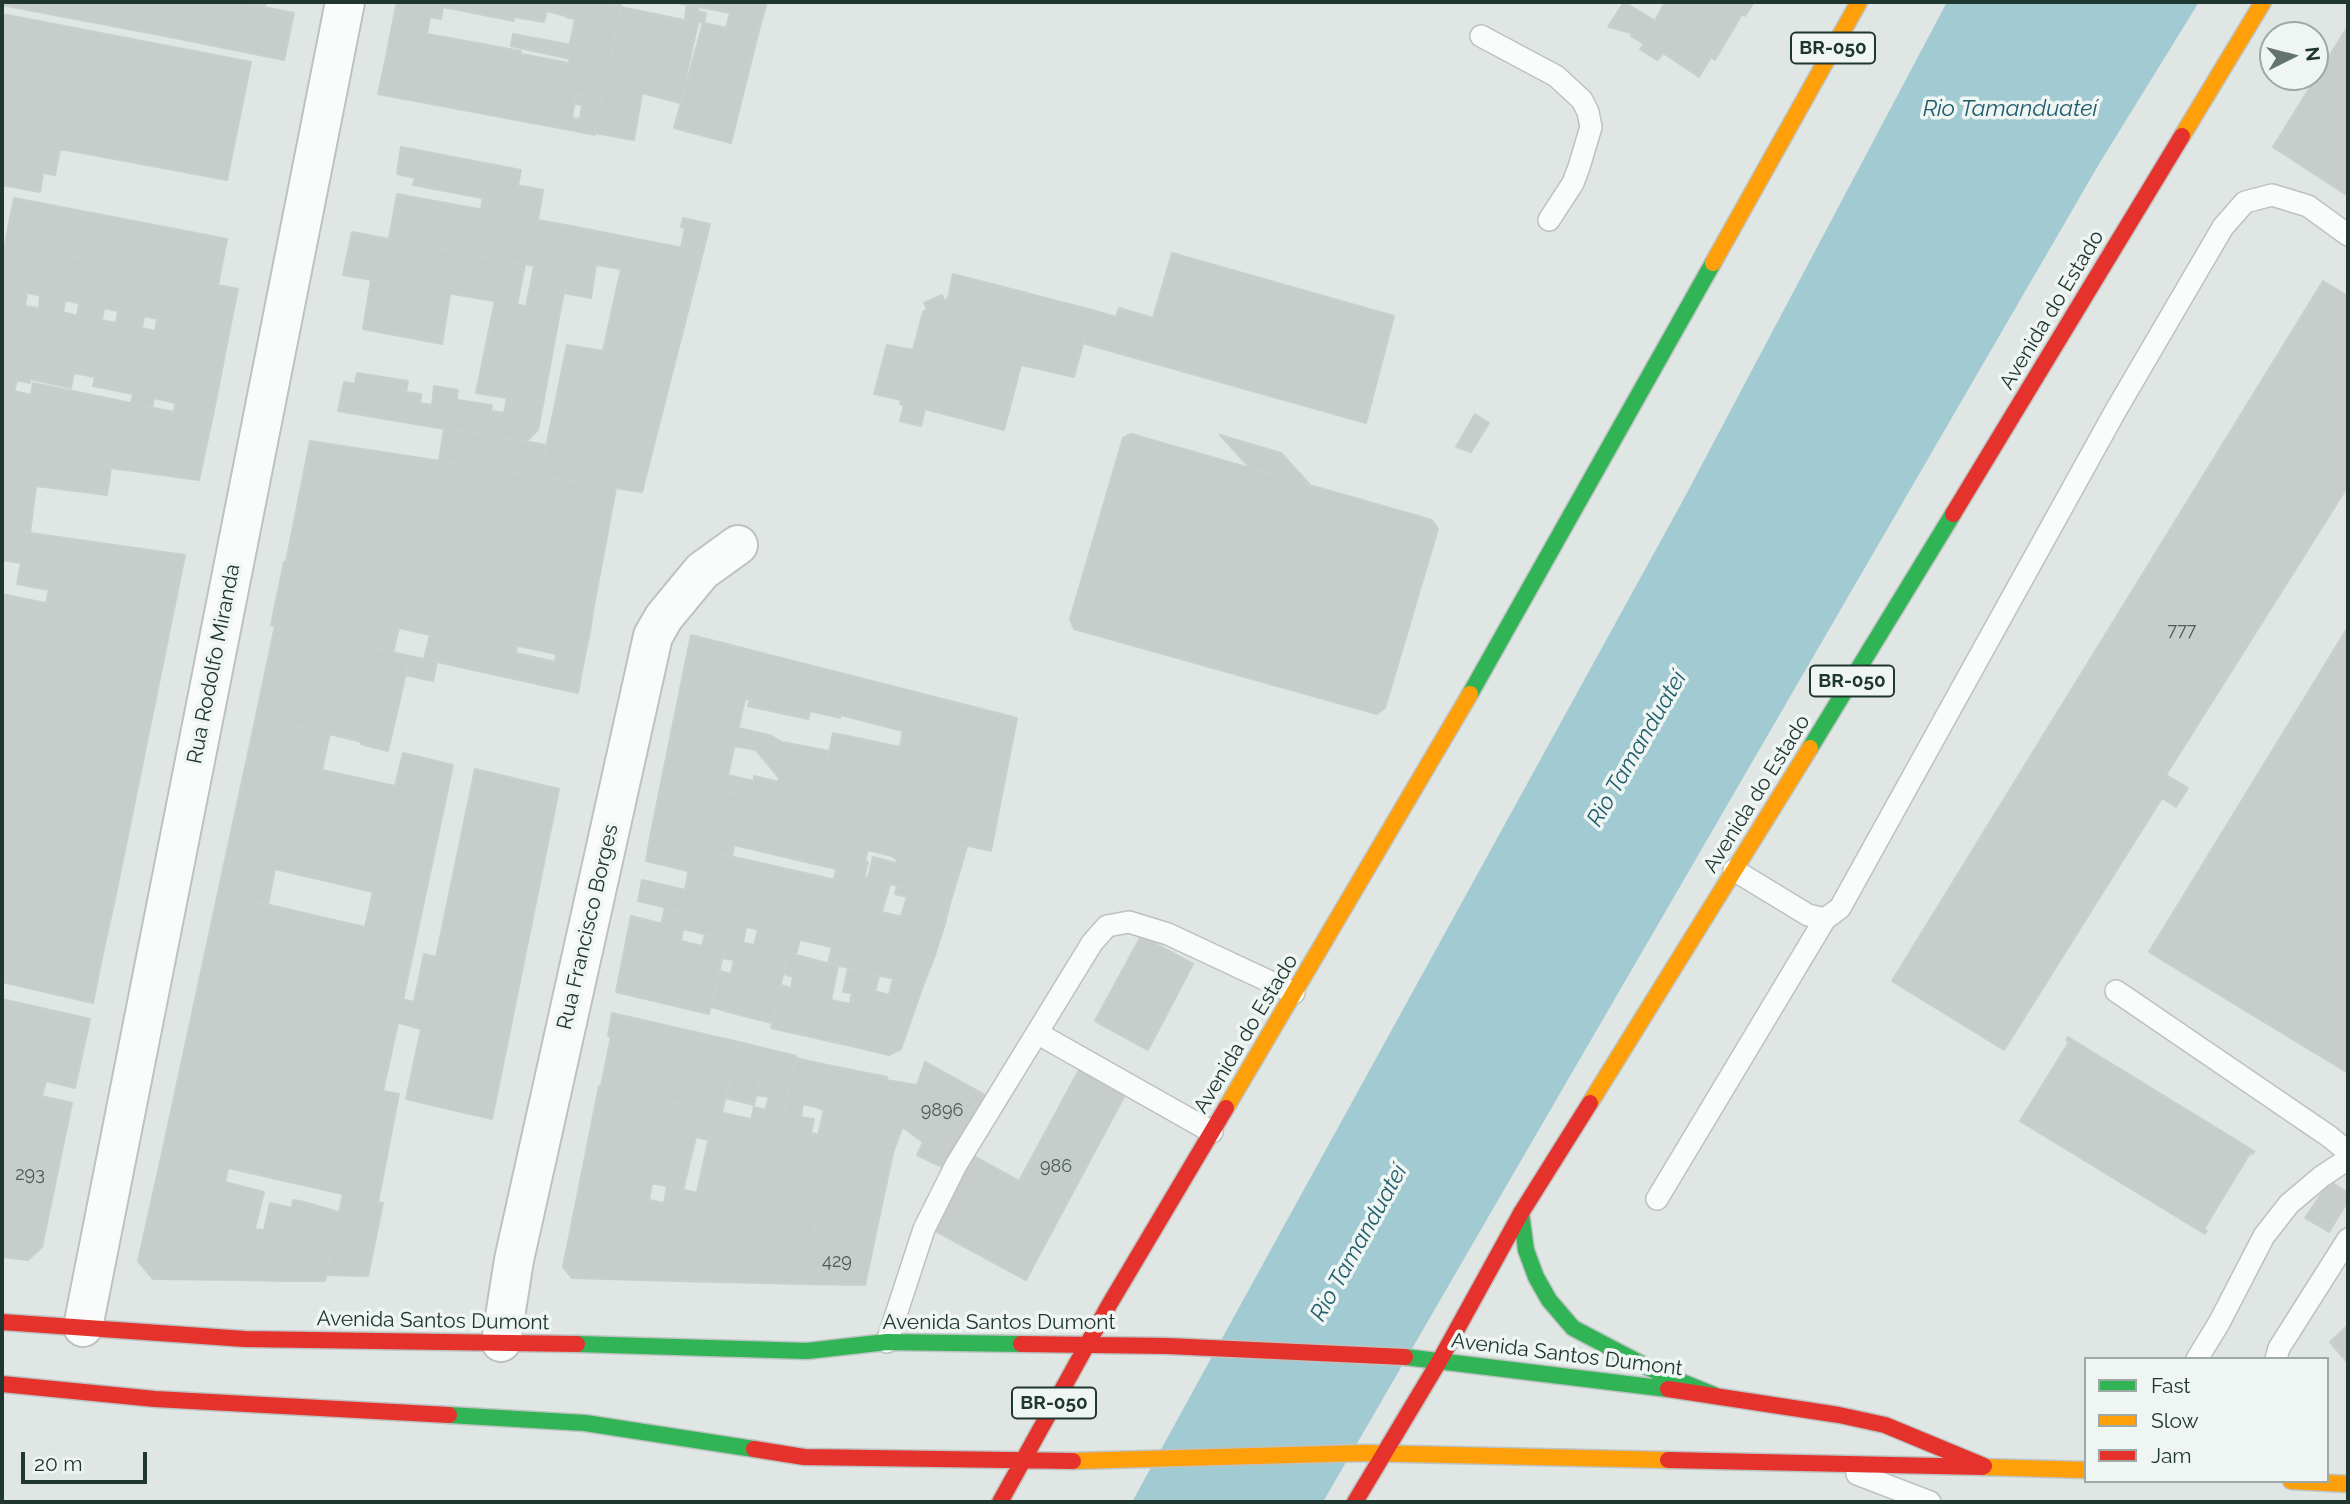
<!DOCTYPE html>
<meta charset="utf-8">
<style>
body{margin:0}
#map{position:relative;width:2350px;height:1504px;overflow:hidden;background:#e0e6e3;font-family:Raleway,sans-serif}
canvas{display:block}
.frame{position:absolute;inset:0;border:4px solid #203631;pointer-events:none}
.legend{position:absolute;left:2084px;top:1357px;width:245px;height:126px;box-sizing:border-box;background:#eef5f2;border:2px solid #9ca9a5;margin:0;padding:9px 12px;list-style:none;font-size:21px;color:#203631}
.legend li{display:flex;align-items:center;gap:14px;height:35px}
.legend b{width:35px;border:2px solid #9ca9a5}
.north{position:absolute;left:2259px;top:21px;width:70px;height:70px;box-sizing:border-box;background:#eef5f2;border:2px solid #9ca9a5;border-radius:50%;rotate:84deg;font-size:19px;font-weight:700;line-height:28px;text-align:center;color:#203631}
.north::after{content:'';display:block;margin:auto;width:24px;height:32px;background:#63746f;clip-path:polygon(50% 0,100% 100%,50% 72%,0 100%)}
.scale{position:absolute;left:21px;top:1452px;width:126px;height:32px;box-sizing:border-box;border:4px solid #203631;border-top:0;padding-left:9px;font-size:21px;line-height:24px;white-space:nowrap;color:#203631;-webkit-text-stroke:5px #eef5f2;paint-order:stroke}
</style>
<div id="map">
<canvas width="2350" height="1504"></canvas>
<div class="frame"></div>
<ul class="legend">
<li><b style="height:9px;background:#30b455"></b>Fast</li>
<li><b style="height:9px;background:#ff9f0a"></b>Slow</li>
<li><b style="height:9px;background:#e5322d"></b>Jam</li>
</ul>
<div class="north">N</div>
<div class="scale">20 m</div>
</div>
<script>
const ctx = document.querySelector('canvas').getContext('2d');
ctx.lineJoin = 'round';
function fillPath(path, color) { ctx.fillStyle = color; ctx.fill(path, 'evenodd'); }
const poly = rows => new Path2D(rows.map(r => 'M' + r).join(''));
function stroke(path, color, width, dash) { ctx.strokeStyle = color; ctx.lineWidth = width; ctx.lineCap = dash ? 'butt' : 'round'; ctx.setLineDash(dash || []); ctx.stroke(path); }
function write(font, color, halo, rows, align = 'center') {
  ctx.font = font + ' Raleway,sans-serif'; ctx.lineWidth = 7; ctx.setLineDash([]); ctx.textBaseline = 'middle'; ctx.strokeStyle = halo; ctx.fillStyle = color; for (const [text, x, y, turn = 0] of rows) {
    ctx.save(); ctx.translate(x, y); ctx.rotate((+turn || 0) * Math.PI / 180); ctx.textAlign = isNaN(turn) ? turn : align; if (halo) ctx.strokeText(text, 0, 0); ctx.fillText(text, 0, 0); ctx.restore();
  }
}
fillPath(poly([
 [1947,2,2199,2,2099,164,1323,1502,1132,1502,1681,504]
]), '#a2cad2');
const building = poly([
 [2,2,177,2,170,37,2,5,2,2],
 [177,2,237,2,294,13,284,60,170,37,177,2],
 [237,2,266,2,265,7,237,2],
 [397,2,536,2,532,20,514,17,514,21,443,7,441,19,395,11,397,2],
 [536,2,569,2,566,16,547,11,544,22,532,20,536,2],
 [569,2,597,2,621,7,612,53,570,44,575,19,566,17,569,2],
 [597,2,622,2,621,7,597,2],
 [673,2,767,2,758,34,726,28,730,13,673,2],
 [1624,2,1655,21,1665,2,1722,2,1742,14,1715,60,1711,57,1699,77,1663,53,1657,60,1640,49,1644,44,1631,36,1632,33,1608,27,1624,2],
 [1722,2,1754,2,1745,16,1722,2],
 [687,4,699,7,698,11,706,13,704,23,685,19,687,4],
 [621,7,698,23,680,103,642,93,634,140,595,133,621,7],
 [395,11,430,17,427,34,521,51,521,54,569,63,572,45,612,53,602,99,386,57,395,11],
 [2,14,251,62,227,180,2,138,2,14],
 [703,23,758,34,731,143,674,128,703,23],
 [2348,26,2348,196,2273,147,2348,26],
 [513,34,572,45,570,59,511,46,513,34],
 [386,57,576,94,570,130,378,94,386,57],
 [576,94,602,99,595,135,570,130,573,118,580,119,582,105,575,104,576,94],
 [2,138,60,149,55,175,43,173,40,192,2,185,2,138],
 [401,147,521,170,516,195,484,188,482,198,413,185,415,178,397,174,401,147],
 [517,185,543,190,538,220,481,210,484,188,516,195,517,185],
 [397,194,576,227,568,272,389,239,397,194],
 [14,198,227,239,218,285,5,244,14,198],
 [683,218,710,224,703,252,681,248,685,228,681,227,683,218],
 [576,227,703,252,642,492,540,477,567,345,603,351,621,269,596,265,591,298,564,293,576,227],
 [352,232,525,265,517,305,343,275,352,232],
 [2,243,238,289,229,333,2,288,2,243],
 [1172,253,1394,316,1366,423,1082,343,1092,310,1116,317,1119,308,1153,318,1172,253],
 [534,266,568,272,560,312,526,307,534,266],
 [953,274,1092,310,1074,377,1021,365,1004,430,925,409,921,426,900,421,904,406,900,404,901,400,874,394,887,345,913,350,923,312,927,309,924,303,942,295,944,300,948,299,953,274],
 [371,280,450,294,442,344,363,329,371,280],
 [2323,281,2348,296,2348,486,2166,775,2188,788,2176,807,2162,798,2004,1050,1892,981,2323,281],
 [2,289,27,293,25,306,39,308,40,296,65,301,63,312,77,316,79,303,104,308,102,320,116,323,118,311,144,316,142,328,155,331,157,319,229,333,220,380,2,337,2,289],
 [495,301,560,312,543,404,476,393,495,301],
 [2,337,220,380,212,420,174,412,175,403,154,398,152,408,131,404,133,394,93,386,95,377,74,373,71,388,30,379,30,383,2,377,2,337],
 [357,373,408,381,406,392,421,394,420,403,432,405,434,386,458,390,457,400,492,405,486,436,338,411,344,382,355,384,357,373],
 [2,377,17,381,14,391,31,395,33,383,73,391,60,461,2,454,2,377],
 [73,391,212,420,199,480,60,461,73,391],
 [507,398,543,404,538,430,526,442,486,436,491,411,504,413,507,398],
 [1475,414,1489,423,1471,452,1456,447,1475,414],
 [444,428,547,445,540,477,439,461,444,428],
 [1131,434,1432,520,1438,529,1385,708,1377,714,1074,629,1070,619,1123,438,1131,434],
 [1220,435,1281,453,1311,486,1251,469,1220,435],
 [310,441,616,488,593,611,286,562,310,441],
 [2,454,111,468,107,495,36,486,30,533,2,529,2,454],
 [2,529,185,555,170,629,46,603,49,590,17,584,21,563,2,560,2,529],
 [284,562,328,569,324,596,365,604,363,616,400,624,393,653,271,625,284,562],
 [328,569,593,611,590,632,474,607,470,628,474,628,473,636,517,646,516,653,555,662,556,654,584,660,578,693,424,659,430,635,399,628,400,624,363,616,365,604,324,596,328,569],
 [2,594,170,629,116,894,2,868,2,594],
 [474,607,590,632,584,660,473,636,474,628,470,628,474,607],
 [275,626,410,656,388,751,361,744,362,742,256,716,275,626],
 [2348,627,2348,1073,2149,952,2348,627],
 [691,635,754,651,755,660,759,664,773,667,764,702,745,699,728,775,740,778,736,794,662,778,691,635],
 [754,651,1017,718,991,851,817,812,833,733,900,747,903,731,841,715,840,718,810,711,808,719,748,706,750,700,764,702,773,667,759,664,755,660,754,651],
 [410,656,437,662,433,681,405,675,410,656],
 [256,716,330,733,322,770,395,786,403,753,453,765,416,939,365,927,373,892,275,869,268,904,218,893,256,716],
 [738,728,769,735,782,742,829,751,817,812,736,794,740,778,754,781,754,776,778,782,779,778,756,750,734,746,738,728],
 [475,769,559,789,492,1119,406,1099,421,1029,396,1022,400,999,414,1002,424,954,436,957,475,769],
 [662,778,874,825,865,861,868,862,862,886,834,879,836,869,734,845,732,857,650,838,662,778],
 [874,825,967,846,959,874,898,858,898,861,892,856,868,850,874,825],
 [650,838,862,886,865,877,890,884,882,912,865,908,861,929,858,929,856,939,851,937,850,942,834,939,831,947,638,901,642,880,685,890,687,879,688,871,646,861,650,838],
 [873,857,896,863,898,858,959,874,951,900,868,878,873,857],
 [2,868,116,894,104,948,2,923,2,868],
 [897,886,951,900,944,927,901,916,907,897,895,894,897,886],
 [218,893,416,939,403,1000,400,999,396,1022,398,1023,383,1091,399,1094,378,1202,162,1153,218,893],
 [665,908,746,927,743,943,661,924,665,908],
 [865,908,944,927,934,958,856,939,858,929,861,929,865,908],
 [631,916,683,929,681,941,702,946,705,934,727,939,709,1014,616,992,631,916],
 [2,923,104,948,93,1003,2,982,2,923],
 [758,930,800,939,796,955,754,945,758,930],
 [1141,936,1193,964,1148,1050,1095,1021,1141,936],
 [851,937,934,958,923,986,828,963,834,939,850,942,851,937],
 [727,939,758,946,740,1015,711,1007,720,971,731,974,734,960,722,958,727,939],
 [758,946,788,953,772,1023,740,1015,758,946],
 [788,953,819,961,802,1035,771,1028,781,985,791,988,793,977,784,974,788,953],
 [819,961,838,966,831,1000,850,1004,852,993,843,992,848,968,879,976,860,1048,802,1035,819,961],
 [893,979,923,986,901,1049,889,1055,860,1048,875,991,889,995,893,979],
 [2,999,90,1019,75,1088,46,1081,42,1096,2,1087,2,999],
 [612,1013,708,1035,703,1057,608,1036,612,1013],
 [708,1035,739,1042,722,1113,691,1106,708,1035],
 [611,1037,703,1057,697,1080,676,1074,673,1087,664,1085,661,1100,601,1086,611,1037],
 [2068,1037,2254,1151,2253,1154,2250,1153,2204,1229,2207,1231,2205,1234,2020,1121,2069,1042,2066,1040,2068,1037],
 [739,1042,767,1049,754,1105,726,1098,739,1042],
 [767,1049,796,1056,781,1126,751,1119,754,1107,765,1110,769,1097,756,1095,767,1049],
 [796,1058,827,1065,816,1107,803,1104,801,1117,814,1119,811,1133,781,1126,796,1058],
 [925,1062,985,1095,946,1169,917,1155,923,1142,902,1127,925,1062],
 [827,1065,887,1077,867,1146,818,1135,824,1110,816,1107,827,1065],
 [1080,1068,1126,1093,1026,1280,928,1227,968,1153,1019,1181,1080,1068],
 [676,1074,697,1080,691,1106,661,1100,664,1085,673,1087,676,1074],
 [886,1080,917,1085,893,1153,867,1146,886,1080],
 [599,1086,715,1111,708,1140,696,1137,683,1190,583,1167,599,1086],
 [2,1087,72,1103,42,1247,28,1260,2,1257,2,1087],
 [715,1111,833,1138,804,1284,677,1281,715,1111],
 [833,1138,893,1153,865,1285,804,1284,833,1138],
 [162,1153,228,1168,225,1182,264,1192,242,1280,153,1279,138,1261,162,1153],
 [583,1167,652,1183,649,1200,693,1209,677,1281,572,1278,563,1267,583,1167],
 [2330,1181,2348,1193,2348,1201,2329,1232,2305,1218,2330,1181],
 [667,1186,697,1193,693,1209,664,1203,667,1186],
 [343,1194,383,1203,368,1276,326,1275,343,1194],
 [293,1200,300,1201,282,1281,242,1280,255,1229,264,1230,270,1203,292,1208,293,1200],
 [300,1201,339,1212,325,1281,282,1281,300,1201],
 [2348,1325,2348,1363,2330,1342,2348,1325]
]);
fillPath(building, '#c7cdcb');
stroke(building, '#c9cfcc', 2);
const lane = poly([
 [1481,36,1556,76,1582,100,1588,112,1591,127,1579,167,1573,183,1549,220],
 [1734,870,1808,915,1825,919,1840,908,2116,410,2223,227,2245,202,2272,195,2308,206,2348,235],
 [2116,991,2330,1137,2348,1152],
 [1037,1033,1212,1132],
 [1657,1199,1825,919],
 [887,1342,924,1229,956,1165,1092,943,1107,926,1129,922,1168,934,1294,993],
 [2197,1359,2219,1323,2264,1236,2289,1204,2321,1177,2348,1159],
 [2276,1359,2279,1348,2348,1239],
 [1857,1474,1930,1502]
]);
const street = poly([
 [83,1327,345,2],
 [501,1342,514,1260,653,636,664,617,702,571,738,545]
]);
const fast = poly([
 [1470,694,1713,263],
 [1810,748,1953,514],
 [1521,1213,1526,1250,1536,1277,1549,1300,1573,1328,1657,1372,1714,1395],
 [577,1344,807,1351,887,1342,1021,1344],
 [1405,1357,1668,1389],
 [449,1415,585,1423,754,1449]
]);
const slow = poly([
 [2182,136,2263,2],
 [1713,263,1859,2],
 [1590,1103,1810,748],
 [1226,1108,1470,694],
 [1073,1461,1364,1453,1668,1460],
 [1982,1467,2086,1470],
 [2291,1481,2348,1484]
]);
const jam = poly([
 [1953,514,2182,136],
 [2,1322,245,1339,577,1344],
 [1021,1344,1167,1346,1405,1357],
 [2,1384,155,1399,449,1415],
 [1668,1389,1839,1415,1885,1425,1984,1466],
 [754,1449,804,1457,1073,1461],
 [1668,1460,1982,1467],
 [1000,1502,1109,1305,1226,1108],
 [1355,1502,1440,1360,1521,1213,1590,1103]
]);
stroke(lane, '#bdc2c0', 24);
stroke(street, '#bdc2c0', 42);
stroke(fast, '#bdc3c1', 19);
stroke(slow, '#bdc3c1', 19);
stroke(jam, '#bdc3c1', 19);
stroke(lane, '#fafbfb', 21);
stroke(street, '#fafbfb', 38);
stroke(fast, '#30b455', 16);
stroke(slow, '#ff9f0a', 16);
stroke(jam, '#e5322d', 16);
write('18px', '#4a5c58', null, [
 ["777",2182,631],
 ["9896",942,1111],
 ["986",1056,1167],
 ["293",30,1175],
 ["429",837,1262]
]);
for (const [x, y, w] of [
 [1833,48,84],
 [1852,681,84],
 [1054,1403,84]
]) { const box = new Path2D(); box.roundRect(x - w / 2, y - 15.5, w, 31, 5); ctx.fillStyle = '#eef5f2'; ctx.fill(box); stroke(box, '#203631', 2); }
write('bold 19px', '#203631', null, [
 ["BR-050",1833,48],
 ["BR-050",1852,681],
 ["BR-050",1054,1403]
]);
write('21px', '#203631', '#eef5f2', [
 ["Avenida do Estado",2052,310,-59],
 ["Rua Rodolfo Miranda",214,664,-79],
 ["Avenida do Estado",1757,794,-58],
 ["Rua Francisco Borges",588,927,-77],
 ["Avenida do Estado",1246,1034,-59],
 ["Avenida Santos Dumont",433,1321,1],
 ["Avenida Santos Dumont",999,1323],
 ["Avenida Santos Dumont",1567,1355,7]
]);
write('italic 23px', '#205d6d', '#eef5f2', [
 ["Rio Tamanduateí",2010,109],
 ["Rio Tamanduateí",1637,749,-60],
 ["Rio Tamanduateí",1359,1243,-61]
]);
</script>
